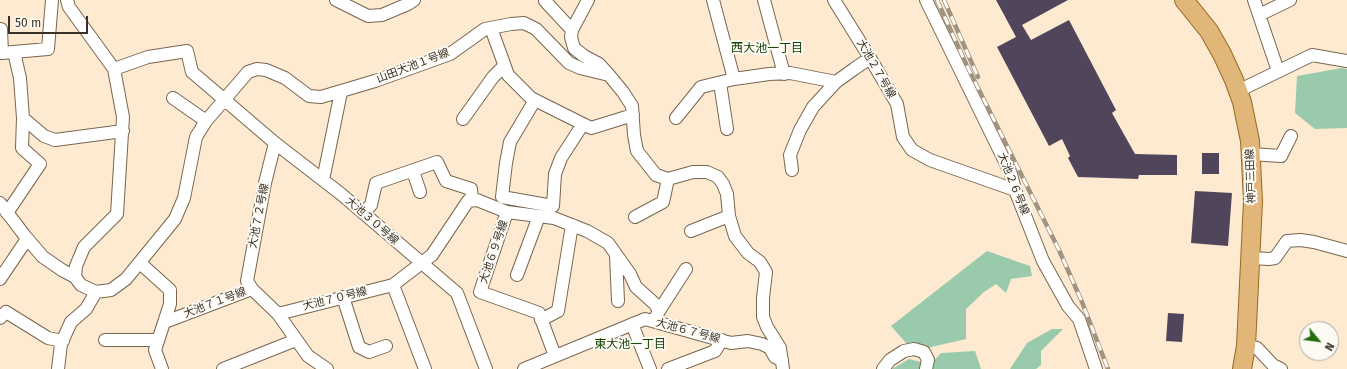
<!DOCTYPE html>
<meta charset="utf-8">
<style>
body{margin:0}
#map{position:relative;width:1347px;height:369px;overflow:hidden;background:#fdead0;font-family:"Fira Sans",sans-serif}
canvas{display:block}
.north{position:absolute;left:1299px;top:321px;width:40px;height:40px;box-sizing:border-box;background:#fdfaf4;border:1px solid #aeaaa2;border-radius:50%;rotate:119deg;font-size:11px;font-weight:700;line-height:16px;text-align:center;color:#383127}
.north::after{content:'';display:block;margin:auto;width:14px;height:18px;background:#236c0b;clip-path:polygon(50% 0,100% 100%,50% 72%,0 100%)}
.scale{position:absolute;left:8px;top:16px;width:80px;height:18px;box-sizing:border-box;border:2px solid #383127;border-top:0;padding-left:5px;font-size:12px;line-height:14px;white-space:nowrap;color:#383127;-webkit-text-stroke:3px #fdfaf4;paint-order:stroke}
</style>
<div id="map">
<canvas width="1347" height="369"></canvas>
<div class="north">N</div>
<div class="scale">50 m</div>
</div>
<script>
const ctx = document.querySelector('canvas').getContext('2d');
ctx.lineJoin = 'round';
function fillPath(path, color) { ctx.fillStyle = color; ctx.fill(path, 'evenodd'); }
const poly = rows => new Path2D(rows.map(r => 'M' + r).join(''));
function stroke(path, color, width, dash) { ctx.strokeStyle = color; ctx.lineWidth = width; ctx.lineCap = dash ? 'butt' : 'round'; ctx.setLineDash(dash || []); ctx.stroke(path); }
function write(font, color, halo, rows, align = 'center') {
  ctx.font = font + ' "Fira Sans","Noto Sans JP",sans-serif'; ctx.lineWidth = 4; ctx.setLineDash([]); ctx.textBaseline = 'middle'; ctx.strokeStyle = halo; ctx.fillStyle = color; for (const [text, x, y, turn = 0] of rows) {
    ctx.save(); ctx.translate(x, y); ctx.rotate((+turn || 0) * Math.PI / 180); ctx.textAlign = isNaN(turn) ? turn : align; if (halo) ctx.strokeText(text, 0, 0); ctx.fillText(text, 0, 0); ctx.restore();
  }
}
fillPath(poly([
 [1342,68,1347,69,1347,128,1315,129,1295,113,1297,76],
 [987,251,1030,266,1032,276,1011,279,1006,293,996,284,984,292,966,309,966,339,927,348,907,344,891,326],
 [1052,329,1063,329,1041,351,1041,365,1036,369,1010,369,1027,343],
 [975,351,981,369,930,369,930,365,941,353],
 [909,359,921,362,920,369,892,369]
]), '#98caab');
fillPath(poly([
 [996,0,1068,0,1022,25,1031,40,1069,20,1116,110,1112,113,1135,154,1177,155,1177,175,1139,175,1138,179,1078,177,1068,158,1070,156,1062,139,1049,146,997,47,1016,37],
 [1202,153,1219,153,1219,174,1202,174],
 [1195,191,1232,193,1228,246,1191,243],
 [1168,313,1184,314,1182,342,1166,341]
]), '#51455b');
const minor = poly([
 [67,0,69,7,114,69,123,117,117,214,84,247,76,266,75,277],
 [336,0,368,16,382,15,408,4,414,0],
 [545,0,545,1,572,30],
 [588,0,572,30,571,37,574,48,584,56,599,64,609,75],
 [713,0,734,79,769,74,790,73,836,82,854,69,870,58],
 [764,0,784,74],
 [834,0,870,58,897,104,903,137,912,150,930,160,1015,190],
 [926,0,1011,174,1015,190,1043,261,1068,306,1079,319,1096,369],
 [1254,0,1278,71],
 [1259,15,1290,0],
 [491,28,508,75,531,98,591,128,633,115],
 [1,29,2,53,48,49,52,0],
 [14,52,20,78,23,118],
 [114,69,148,57,187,51,192,72,275,143,341,194,457,293,486,369],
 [720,83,727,129],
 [1238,91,1312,55,1347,61],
 [173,98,206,121],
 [535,100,510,142,506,163,502,197,553,206,555,174,561,158,583,124],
 [676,118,701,87,734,79],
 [463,119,493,77,504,66],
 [1251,154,1281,156,1291,136],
 [792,170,790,155,800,130,813,107,836,82],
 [413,171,420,192],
 [323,180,341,92],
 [0,203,25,236,43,257,62,270,75,277,81,285,96,292],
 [507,212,554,218,587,231,608,243,630,274,636,287,655,304,659,311,654,321],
 [7,213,40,164,22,148,23,118,44,136,55,140,123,131],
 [363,213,371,205,376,183,437,162,446,181,471,189,472,200],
 [635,217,663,202,668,179],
 [691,231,729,216],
 [616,256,618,301],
 [1251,258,1269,259,1275,258,1287,241,1300,240,1314,242,1347,251],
 [140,263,170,290,170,304,155,350,162,369],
 [517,275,539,216],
 [0,279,27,239],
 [393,285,432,255,468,201,477,200,507,212,480,292,539,313,555,356],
 [252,289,247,281,265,183,275,143],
 [343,297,359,347,369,352,386,346],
 [659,311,686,269],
 [278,314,393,285,425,369],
 [0,318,6,312,48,338,63,341],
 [541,320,558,311,572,225],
 [165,322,252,289,278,314,308,356,327,369],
 [632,324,650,369],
 [105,340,158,340],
 [1246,346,1257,348,1273,365,1281,369],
 [58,369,61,344,71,322,86,309,96,292,111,290,126,279,175,219,184,198,196,137,206,121,248,72,257,69,266,70,285,78,309,96,321,97,375,81,450,54,485,29,511,24,524,23,536,29,569,63,580,68,609,75,623,92,632,106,634,135,637,151,656,175,668,179,693,172,707,172,718,177,723,184,727,194,729,216,735,236,748,253,760,262,766,272,763,298,763,317,767,327,780,348,783,369],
 [223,369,296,340],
 [524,369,645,319,731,343,748,341,762,344,770,348,775,357,782,360],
 [668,369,715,351,722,340],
 [883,369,890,360,904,351,914,349,924,352,928,360,926,369]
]);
const primary = poly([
 [1184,0,1209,31,1222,54,1234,80,1242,102,1250,141,1253,201,1246,346,1242,369]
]);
stroke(minor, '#77664f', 14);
stroke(primary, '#986822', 20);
stroke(minor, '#fff', 12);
stroke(primary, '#e0b679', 18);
const rail = poly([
 [937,0,967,66,1059,250,1082,302,1108,369],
 [944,0,978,77]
]);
stroke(rail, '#a09380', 4.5);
stroke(rail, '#fdfaf4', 3, [9]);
write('11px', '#383127', '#fdfaf4', [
 ["山田大池１号線",413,66,-21],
 ["大池２７号線",876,69,60],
 ["神戸三田線",1251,176,-92],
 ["大池２６号線",1013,184,68],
 ["大池７２号線",259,216,-79],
 ["大池３０号線",372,221,41],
 ["大池６９号線",494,252,-71],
 ["大池７０号線",335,299,-14],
 ["大池７１号線",215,303,-21],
 ["大池６７号線",688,331,15]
]);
write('12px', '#124004', '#fdfaf4', [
 ["西大池一丁目",767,49],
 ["東大池一丁目",630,345]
]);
</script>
